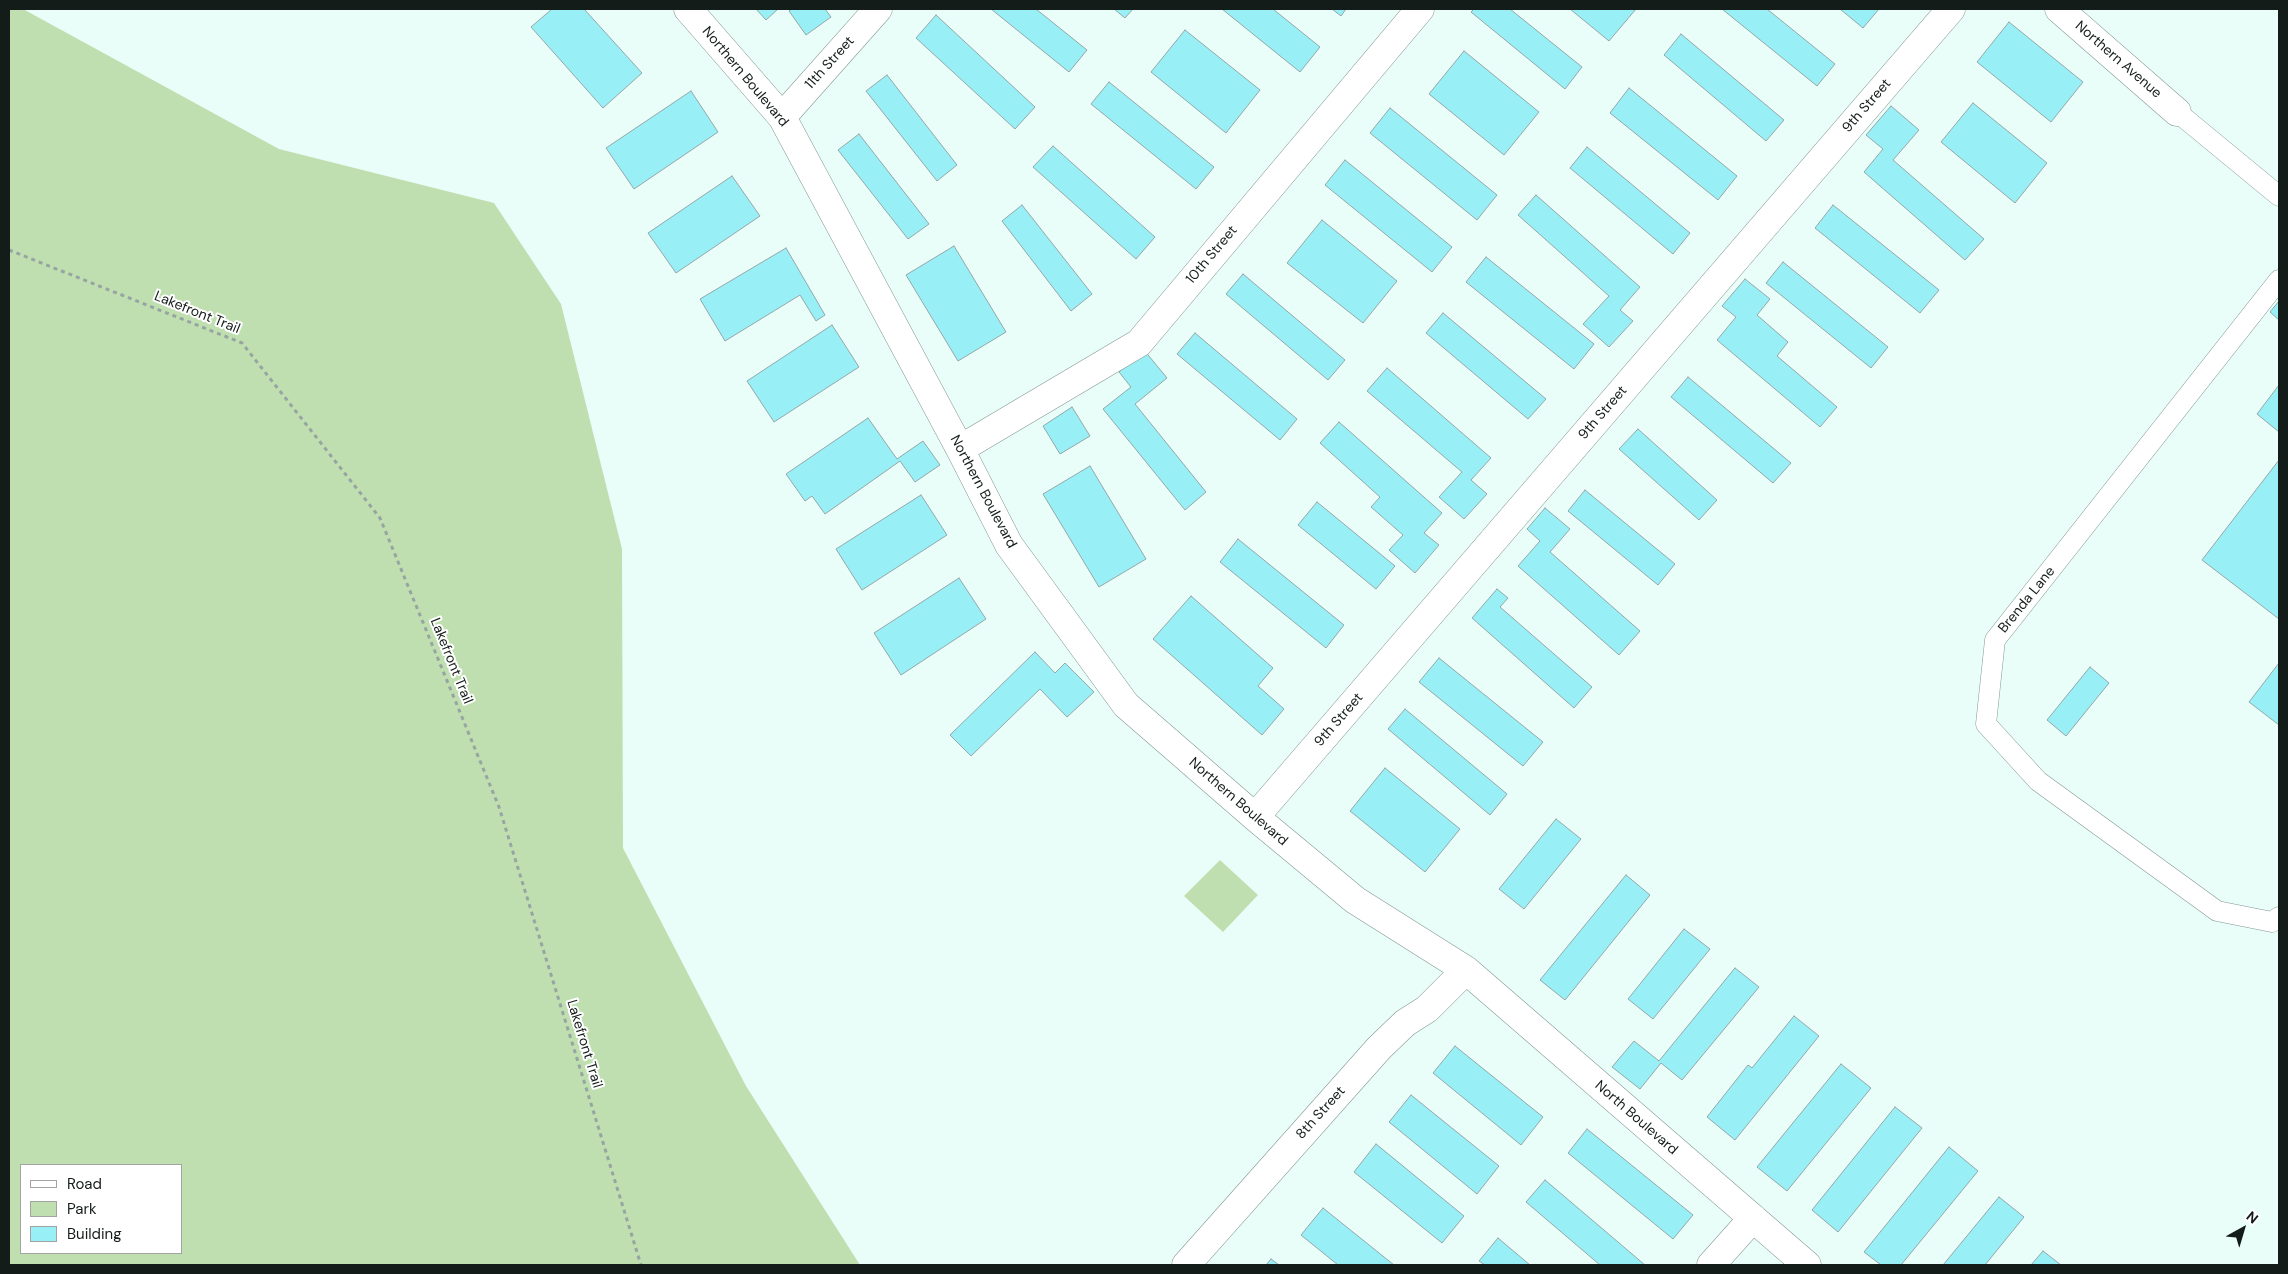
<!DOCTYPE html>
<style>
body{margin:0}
#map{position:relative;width:2288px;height:1274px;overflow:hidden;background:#e9fef9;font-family:"DM Sans",sans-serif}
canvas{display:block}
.frame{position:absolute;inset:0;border:10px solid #141c1a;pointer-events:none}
.legend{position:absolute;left:20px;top:1164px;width:162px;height:90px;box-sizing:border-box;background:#fff;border:1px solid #a1a4a3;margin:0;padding:6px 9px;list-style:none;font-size:15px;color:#141c1a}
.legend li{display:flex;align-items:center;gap:10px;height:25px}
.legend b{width:25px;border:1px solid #a1a4a3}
.north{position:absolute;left:2218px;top:1204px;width:50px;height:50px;-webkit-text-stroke:4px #fff;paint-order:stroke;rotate:39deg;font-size:14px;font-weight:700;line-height:20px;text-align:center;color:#141c1a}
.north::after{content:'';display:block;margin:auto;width:18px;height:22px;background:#141c1a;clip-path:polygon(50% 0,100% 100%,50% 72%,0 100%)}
</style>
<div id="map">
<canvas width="2288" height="1274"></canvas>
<div class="frame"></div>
<ul class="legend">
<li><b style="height:6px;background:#fff"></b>Road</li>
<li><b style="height:14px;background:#c0dfb0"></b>Park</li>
<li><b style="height:14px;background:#98eff6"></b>Building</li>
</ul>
<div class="north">N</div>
</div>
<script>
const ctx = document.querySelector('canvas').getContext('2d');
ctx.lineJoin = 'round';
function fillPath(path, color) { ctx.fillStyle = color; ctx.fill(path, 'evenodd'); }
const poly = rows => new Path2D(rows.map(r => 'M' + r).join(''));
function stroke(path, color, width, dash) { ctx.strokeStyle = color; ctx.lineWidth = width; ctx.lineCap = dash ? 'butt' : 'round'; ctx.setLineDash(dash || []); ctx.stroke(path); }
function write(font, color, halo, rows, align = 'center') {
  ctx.font = font + ' "DM Sans",sans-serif'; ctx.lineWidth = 4; ctx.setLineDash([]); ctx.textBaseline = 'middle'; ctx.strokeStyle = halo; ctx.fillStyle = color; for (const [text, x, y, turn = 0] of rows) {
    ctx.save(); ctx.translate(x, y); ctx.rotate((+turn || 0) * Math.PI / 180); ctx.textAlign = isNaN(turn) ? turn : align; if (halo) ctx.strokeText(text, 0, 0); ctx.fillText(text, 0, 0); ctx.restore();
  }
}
fillPath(poly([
 [9,9,23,9,279,149,494,203,561,304,622,549,623,848,746,1086,860,1265,9,1265],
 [21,1165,181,1165,181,1253,21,1253],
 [1220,860,1258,895,1223,932,1184,896]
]), '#c0dfb0');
const building = poly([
 [552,9,584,9,642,73,603,108,531,27,552,9],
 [756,9,778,9,766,20,756,9],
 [792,9,825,9,831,17,806,35,789,11,792,9],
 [991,9,1036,9,1087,50,1069,72,991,9],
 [1114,9,1133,9,1125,18,1114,9],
 [1222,9,1273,9,1320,47,1300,72,1222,9],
 [1332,9,1346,9,1341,16,1332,9],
 [1474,9,1510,9,1582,67,1565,89,1471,12,1474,9],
 [1570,9,1636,9,1609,41,1570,9],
 [1722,9,1767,9,1835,64,1817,86,1722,9],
 [1840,9,1879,9,1863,28,1840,9],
 [936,15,1035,107,1015,129,916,38,936,15],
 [2009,22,2083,82,2051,122,1977,62,2009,22],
 [1185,30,1260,90,1226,133,1151,72,1185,30],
 [1681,34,1784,120,1766,141,1664,55,1681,34],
 [1464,51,1539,112,1504,155,1429,94,1464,51],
 [887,75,957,165,937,181,866,91,887,75],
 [1109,82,1214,167,1196,189,1091,104,1109,82],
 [1629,88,1737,176,1718,200,1610,113,1629,88],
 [691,91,718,132,634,189,606,148,691,91],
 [1973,103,2047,163,2015,203,1941,142,1973,103],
 [1891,106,1919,130,1893,160,1984,239,1965,260,1864,172,1883,149,1866,135,1891,106],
 [1390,108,1497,195,1477,220,1370,133,1390,108],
 [859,134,929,224,908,239,838,150,859,134],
 [1053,146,1155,237,1136,259,1033,167,1053,146],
 [1587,147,1690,233,1673,254,1570,168,1587,147],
 [1345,160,1452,247,1432,272,1325,185,1345,160],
 [732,176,760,216,676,273,648,233,732,176],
 [1536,195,1640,287,1620,310,1633,321,1609,347,1583,324,1609,296,1518,215,1536,195],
 [1022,205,1092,294,1071,311,1002,221,1022,205],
 [1833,205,1939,290,1920,313,1815,228,1833,205],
 [1322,220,1397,281,1363,323,1287,263,1322,220],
 [954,246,1006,332,958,361,906,275,954,246],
 [786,248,825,315,816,321,800,295,725,341,700,299,786,248],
 [1486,257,1594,344,1574,369,1466,282,1486,257],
 [1783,262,1888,347,1871,368,1766,283,1783,262],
 [1243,274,1345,360,1328,380,1226,294,1243,274],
 [1745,279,1770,299,1757,315,1788,342,1777,356,1837,407,1820,427,1717,340,1736,317,1722,306,1745,279],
 [2279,301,2279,320,2270,312,2279,301],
 [1443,313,1546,399,1528,419,1426,333,1443,313],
 [832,325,859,367,774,422,747,381,832,325],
 [1195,333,1297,419,1280,440,1177,354,1195,333],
 [1144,350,1167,378,1135,404,1206,492,1185,510,1103,409,1131,387,1119,372,1144,350],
 [1387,368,1491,458,1471,480,1487,494,1464,519,1439,497,1462,472,1367,391,1387,368],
 [1688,377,1791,463,1773,483,1671,397,1688,377],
 [2279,385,2279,432,2257,414,2279,385],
 [1072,407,1090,436,1060,454,1043,426,1072,407],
 [868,418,897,459,923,441,940,465,915,482,900,461,825,514,812,496,805,501,786,474,868,418],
 [1339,422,1442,513,1424,533,1439,545,1415,573,1389,550,1403,535,1371,507,1380,497,1320,443,1339,422],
 [1638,429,1717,500,1699,520,1619,449,1638,429],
 [2279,460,2279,619,2202,560,2279,460],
 [1090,466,1146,559,1099,587,1043,494,1090,466],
 [1585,490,1675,564,1658,585,1568,511,1585,490],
 [921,495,947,535,862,590,836,549,921,495],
 [1317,502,1395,566,1376,589,1298,525,1317,502],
 [1545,508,1570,529,1550,552,1640,631,1619,655,1518,566,1540,541,1527,529,1545,508],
 [1238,539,1344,625,1326,648,1220,562,1238,539],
 [959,578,986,619,901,675,874,633,959,578],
 [1497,589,1508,598,1500,607,1592,687,1574,708,1472,618,1497,589],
 [1191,596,1273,668,1258,686,1284,709,1262,735,1153,639,1191,596],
 [1035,652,1055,673,1065,663,1094,692,1067,717,1040,689,971,756,950,735,1035,652],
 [1439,658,1543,742,1523,766,1419,682,1439,658],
 [2279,663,2279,725,2249,702,2279,663],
 [2090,667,2109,683,2066,736,2047,720,2090,667],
 [1405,709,1507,794,1490,815,1388,729,1405,709],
 [1385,768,1460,829,1425,872,1350,811,1385,768],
 [1556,819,1581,839,1524,909,1499,889,1556,819],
 [1626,875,1650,895,1565,1000,1540,980,1626,875],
 [1684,929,1710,949,1653,1019,1628,999,1684,929],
 [1735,968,1759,987,1682,1080,1661,1063,1640,1089,1612,1067,1634,1041,1659,1061,1735,968],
 [1794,1016,1819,1036,1735,1140,1707,1117,1748,1065,1752,1068,1794,1016],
 [1455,1046,1543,1117,1521,1145,1433,1073,1455,1046],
 [1841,1064,1871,1088,1787,1191,1757,1167,1841,1064],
 [1411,1095,1499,1166,1477,1194,1389,1122,1411,1095],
 [1895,1107,1922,1128,1838,1232,1812,1210,1895,1107],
 [1587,1129,1693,1215,1673,1239,1568,1153,1587,1129],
 [1376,1144,1464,1216,1442,1243,1354,1172,1376,1144],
 [1949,1147,1978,1171,1901,1265,1881,1265,1864,1252,1949,1147],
 [1545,1180,1645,1265,1600,1265,1526,1202,1545,1180],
 [1999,1197,2024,1217,1985,1265,1943,1265,1999,1197],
 [1323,1208,1394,1265,1338,1265,1301,1235,1323,1208],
 [1498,1238,1530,1265,1485,1265,1479,1261,1498,1238],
 [2043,1251,2061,1265,2031,1265,2043,1251],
 [1271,1259,1279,1265,1266,1265,1271,1259]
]);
fillPath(building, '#98eff6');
stroke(building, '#94a7a9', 1);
const lane = poly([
 [2177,112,2279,196],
 [2279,280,1995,640,1986,724,2038,781,2217,911,2272,922,2279,917]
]);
const street = poly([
 [688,9,782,117,960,449,1009,545,1126,705,1255,817,1355,900,1466,970,1807,1265],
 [2059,9,2177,112],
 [782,117,878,9],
 [960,449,1139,343,1420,9],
 [1255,817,1951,9],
 [1186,1265,1379,1048,1405,1023,1427,1009,1466,970],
 [1711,1265,1753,1218]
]);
stroke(lane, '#849792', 21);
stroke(street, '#849792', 29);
stroke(poly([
 [9,250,242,343,380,518,499,807,641,1265]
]), '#96a5a2', 3, [4, 4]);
stroke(lane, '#fff', 20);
stroke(street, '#fff', 28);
write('14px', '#141c1a', '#fff', [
 ["Northern Avenue",2118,60,41],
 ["11th Street",830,63,-48],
 ["Northern Boulevard",745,77,50],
 ["9th Street",1867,106,-49],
 ["10th Street",1212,255,-50],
 ["Lakefront Trail",197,313,22],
 ["9th Street",1603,413,-49],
 ["Northern Boulevard",983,492,62],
 ["Brenda Lane",2027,600,-51],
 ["Lakefront Trail",451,661,68],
 ["9th Street",1339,720,-49],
 ["Northern Boulevard",1238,802,41],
 ["Lakefront Trail",584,1044,73],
 ["8th Street",1321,1113,-48],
 ["North Boulevard",1636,1118,41]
]);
</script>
